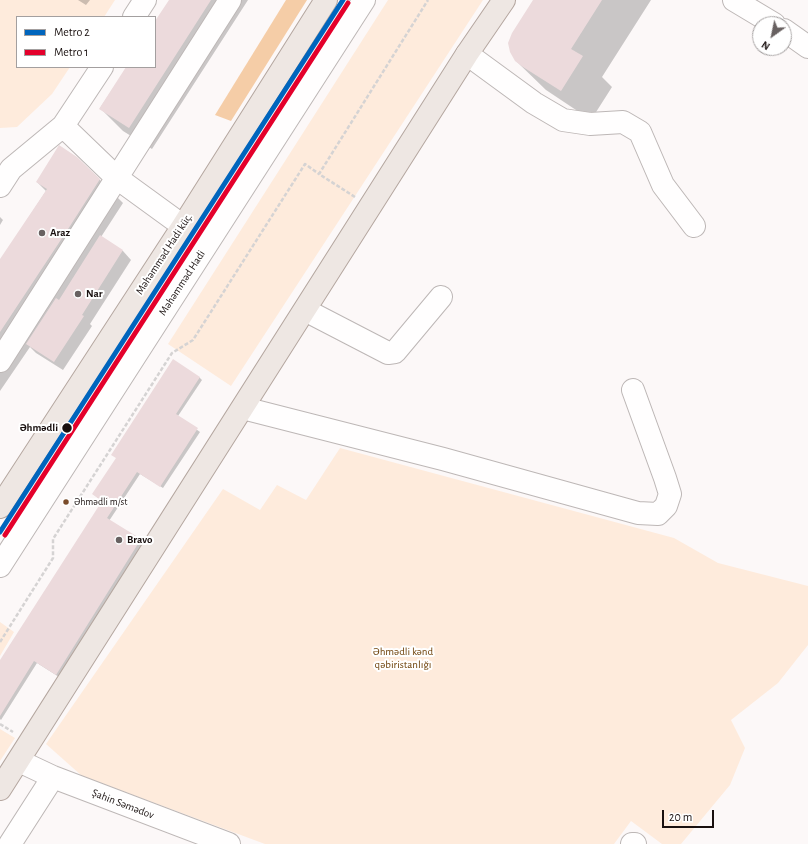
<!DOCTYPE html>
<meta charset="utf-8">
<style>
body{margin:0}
#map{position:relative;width:808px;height:844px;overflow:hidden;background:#fcf8f8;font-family:"Alegreya Sans",sans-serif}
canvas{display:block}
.legend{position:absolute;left:16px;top:16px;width:140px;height:52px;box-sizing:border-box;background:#fff;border:1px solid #a39f9f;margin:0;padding:5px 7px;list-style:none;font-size:12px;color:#19100f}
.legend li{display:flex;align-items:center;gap:8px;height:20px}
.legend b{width:20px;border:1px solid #a39f9f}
.north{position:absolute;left:752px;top:16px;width:40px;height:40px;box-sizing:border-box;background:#fff;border:1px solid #a39f9f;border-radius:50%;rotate:213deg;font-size:11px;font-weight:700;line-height:16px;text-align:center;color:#19100f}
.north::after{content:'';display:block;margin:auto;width:14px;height:18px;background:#686161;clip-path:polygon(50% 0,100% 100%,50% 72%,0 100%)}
.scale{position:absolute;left:662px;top:810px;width:52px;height:18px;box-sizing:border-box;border:2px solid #19100f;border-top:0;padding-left:5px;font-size:12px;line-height:14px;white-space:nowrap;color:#19100f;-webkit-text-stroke:3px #fff;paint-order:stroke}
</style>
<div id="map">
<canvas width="808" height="844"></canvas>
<ul class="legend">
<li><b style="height:5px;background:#0065bd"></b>Metro 2</li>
<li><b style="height:5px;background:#e4002b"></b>Metro 1</li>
</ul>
<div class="north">N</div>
<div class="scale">20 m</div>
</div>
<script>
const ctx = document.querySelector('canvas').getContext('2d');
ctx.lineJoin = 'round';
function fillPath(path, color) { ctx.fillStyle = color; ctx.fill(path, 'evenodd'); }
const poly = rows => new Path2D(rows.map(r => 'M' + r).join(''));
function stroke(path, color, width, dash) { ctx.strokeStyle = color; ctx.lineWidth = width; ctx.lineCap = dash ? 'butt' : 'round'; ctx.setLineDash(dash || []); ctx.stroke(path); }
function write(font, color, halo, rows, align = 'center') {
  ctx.font = font + ' "Alegreya Sans",sans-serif'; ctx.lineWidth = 4; ctx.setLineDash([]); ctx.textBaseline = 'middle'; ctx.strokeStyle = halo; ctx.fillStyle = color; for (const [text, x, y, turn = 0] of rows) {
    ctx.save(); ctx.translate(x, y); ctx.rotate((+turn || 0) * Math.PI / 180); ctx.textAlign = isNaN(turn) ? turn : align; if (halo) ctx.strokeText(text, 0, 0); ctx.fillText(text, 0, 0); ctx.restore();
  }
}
fillPath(poly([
 [0,0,115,0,104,17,17,17,17,67,70,67,52,94,17,127,0,128],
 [388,0,483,0,231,386,168,344],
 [340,448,674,538,718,563,808,586,808,645,778,683,731,720,745,748,730,785,681,844,662,844,631,821,614,844,265,844,82,776,46,744,223,489,260,510,277,485,306,500],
 [0,622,14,632,0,656],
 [0,729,15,738,0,761]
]), '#feebdc');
fillPath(poly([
 [286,0,307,0,231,121,215,115]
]), '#f5cda7');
fillPath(poly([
 [78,0,90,0,86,5],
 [170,0,248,0,152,149,123,131,100,108,127,67,155,67,155,23],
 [534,0,651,0,602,77,612,87,591,120,546,90,515,60],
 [99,179,123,203,101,237,123,251,131,260,90,324,92,326,63,370,36,353,30,347,0,391,0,261,46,191,37,182],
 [0,217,3,220,0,225],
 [199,377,202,380,178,416,200,432,163,488,140,474,109,521,143,543,59,677,37,663,1,720,0,719,0,662,103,502,93,494]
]), '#0003');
fillPath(poly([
 [169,0,211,0,129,128,99,109,126,67,155,67,155,21],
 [533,0,602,0,571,49,583,56,561,91,523,67,515,61,510,52,508,43,512,33],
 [59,145,77,157,100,179,70,226,0,332,0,259,47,189,36,182],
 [100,235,123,250,82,315,84,316,54,362,26,344,56,298,59,300],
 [173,359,200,377,176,414,198,428,160,487,137,472,107,518,141,539,56,675,34,661,0,716,0,660,102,501,92,494,116,458,111,455]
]), '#ecdadc');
const minor = poly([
 [734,0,774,24],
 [134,17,145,0],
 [784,30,808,47],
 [467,54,534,103,563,120,590,124,623,122,640,132,663,185,694,226],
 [63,126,117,178,183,226],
 [0,186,11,169,63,126,102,67],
 [305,310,388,353,395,352,441,297],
 [0,361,230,0],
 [243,408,443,459,638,513,658,514,666,506,670,494,665,478,633,390],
 [0,566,364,0],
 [19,761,53,777,229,844],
 [10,844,53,777],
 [632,844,635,844]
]);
const major = poly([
 [0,507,183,226,326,0],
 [0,789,467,54,504,0]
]);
stroke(minor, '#bdb7b6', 24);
stroke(major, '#b4a69f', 24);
stroke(poly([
 [355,197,319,174,428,0],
 [0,642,53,558,53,539,172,353,193,340,305,164,319,174],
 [0,724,13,732]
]), '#d5d3d3', 2.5, [4, 2]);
stroke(minor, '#fffefe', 22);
stroke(major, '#eee7e3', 22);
stroke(poly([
 [0,532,343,0]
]), '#0065bd', 5);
stroke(poly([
 [5,535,348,3]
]), '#e4002b', 5);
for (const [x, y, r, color] of [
 [42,233,4,"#686161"],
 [78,294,4,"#686161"],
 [67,428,5.5,"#19100f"],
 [66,502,3.5,"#7a4b2a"],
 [119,540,4,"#686161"]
]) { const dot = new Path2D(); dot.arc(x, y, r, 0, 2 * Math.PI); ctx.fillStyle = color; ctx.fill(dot); stroke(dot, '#fff', 1.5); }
write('10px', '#19100f', '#fff', [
 ["Əhmədli m/st",74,502]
], 'left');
write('bold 11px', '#19100f', '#fff', [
 ["Araz",50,233],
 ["Nar",86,294],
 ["Bravo",127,540]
], 'left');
write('11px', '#19100f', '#fff', [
 ["Məhəmməd Hadi küç.",164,254,-57],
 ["Məhəmməd Hadi",182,283,-57],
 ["Şahin Səmədov",123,804,21]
]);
write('bold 11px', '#19100f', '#fff', [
 ["Əhmədli",58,428]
], 'right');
write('11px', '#6b3e05', '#fff', [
 ["Əhmədli kənd",403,652],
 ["qəbiristanlığı",403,665]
]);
</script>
